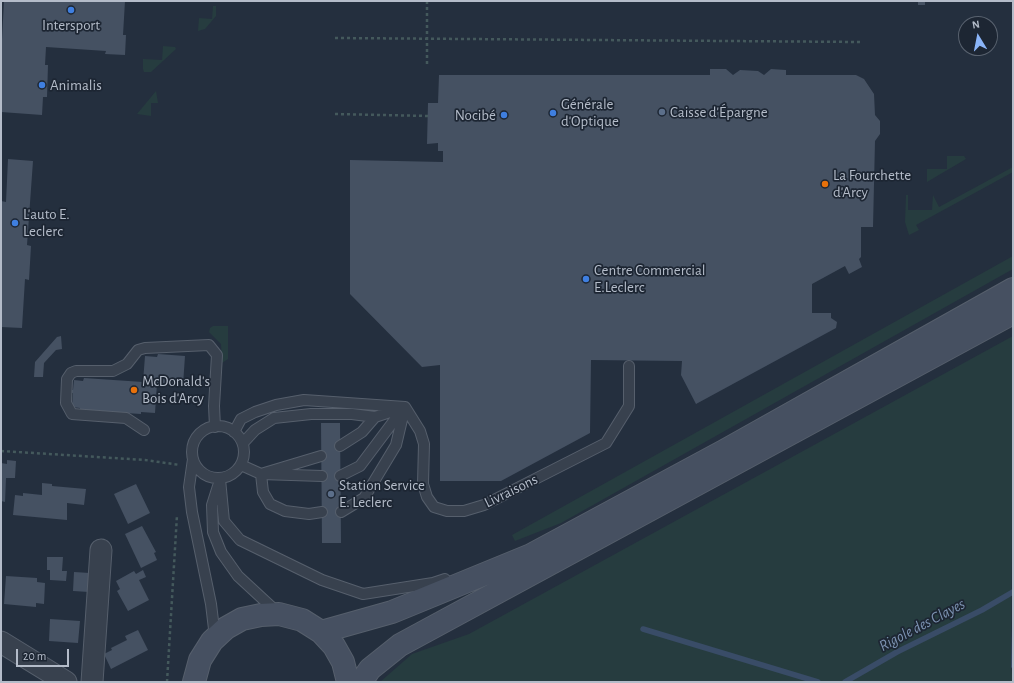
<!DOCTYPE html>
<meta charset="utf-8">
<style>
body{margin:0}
#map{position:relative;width:1014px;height:683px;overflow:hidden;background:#242f3e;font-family:"Alegreya Sans",sans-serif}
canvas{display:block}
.frame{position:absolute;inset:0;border:2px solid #b4bcc9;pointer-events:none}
.north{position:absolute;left:958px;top:16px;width:40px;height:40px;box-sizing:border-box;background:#1d2633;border:1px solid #59626f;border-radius:50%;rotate:350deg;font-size:11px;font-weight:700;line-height:16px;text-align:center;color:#b4bcc9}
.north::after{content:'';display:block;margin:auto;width:14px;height:18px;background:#8ab4f8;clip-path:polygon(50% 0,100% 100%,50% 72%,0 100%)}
.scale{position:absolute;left:16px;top:649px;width:53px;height:18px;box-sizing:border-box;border:2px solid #b4bcc9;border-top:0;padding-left:5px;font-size:12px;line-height:14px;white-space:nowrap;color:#b4bcc9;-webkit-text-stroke:3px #1d2633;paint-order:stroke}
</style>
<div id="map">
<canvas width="1014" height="683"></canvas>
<div class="frame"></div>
<div class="north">N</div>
<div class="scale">20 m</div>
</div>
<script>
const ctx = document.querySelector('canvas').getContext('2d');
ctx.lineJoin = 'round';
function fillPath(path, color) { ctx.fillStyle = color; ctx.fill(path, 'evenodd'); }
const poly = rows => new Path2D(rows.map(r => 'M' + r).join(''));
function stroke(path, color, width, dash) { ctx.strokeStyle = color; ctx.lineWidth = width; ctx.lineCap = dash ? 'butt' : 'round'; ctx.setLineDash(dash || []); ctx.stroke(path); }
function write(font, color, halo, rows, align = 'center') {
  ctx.font = font + ' "Alegreya Sans",sans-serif'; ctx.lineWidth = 3.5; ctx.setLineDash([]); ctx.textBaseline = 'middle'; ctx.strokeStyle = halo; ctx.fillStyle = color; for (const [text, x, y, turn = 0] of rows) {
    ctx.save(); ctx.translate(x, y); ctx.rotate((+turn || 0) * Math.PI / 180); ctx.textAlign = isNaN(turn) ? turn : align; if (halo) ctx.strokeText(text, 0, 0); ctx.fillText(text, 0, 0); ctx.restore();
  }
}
fillPath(poly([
 [213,6,216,6,216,16,205,29,198,31,199,18,212,19],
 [163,46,175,47,176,49,151,72,144,72,143,69,143,59,162,60],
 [156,91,158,103,151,103,151,116,137,114],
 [947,156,964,156,966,159,927,182,927,169,947,169],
 [1013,167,1013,172,916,225,919,230,909,235,905,222,906,195,908,195,908,210,932,210,933,195,939,207],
 [1013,256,1013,269,561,523,515,541,512,535],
 [213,326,228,326,228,359,222,363,221,344,209,332,210,328],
 [1013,336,1011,666,1013,682,380,682,412,654,469,634]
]), '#263c3f');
fillPath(poly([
 [1013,588,1013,670,1011,667]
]), '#394c67');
stroke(poly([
 [643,629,818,682],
 [845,682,897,652,982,610,1013,592]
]), '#394c67', 5.5);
fillPath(poly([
 [4,1,125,1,123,35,126,35,125,55,105,54,106,51,46,47,45,65,48,65,47,97,43,97,42,115,1,112,1,58],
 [918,1,925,1,925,5,918,5],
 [710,69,726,69,733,75,740,70,758,71,764,75,771,69,786,70,786,75,856,75,864,79,874,94,875,115,880,121,880,134,875,141,873,227,861,227,861,257,859,259,862,267,849,274,845,266,812,284,812,313,831,313,831,318,837,322,836,328,696,404,681,375,682,361,591,360,590,433,501,481,440,481,440,365,422,367,350,294,350,160,443,162,443,151,438,151,438,143,427,144,428,103,438,103,439,75,710,75],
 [8,159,33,161,27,245,31,246,29,280,25,279,22,328,1,327,1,201,6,202],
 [61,336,62,349,56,350,44,363,43,377,34,377,35,362,57,337],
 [158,354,185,356,183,385,157,383,155,413,141,412,141,414,80,410,80,408,72,407,73,393,70,393,70,390,73,390,74,380,83,381,84,378,143,382,145,356,157,357],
 [321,423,340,423,341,543,322,543],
 [7,460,16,461,15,478,6,478,5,502,1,501,1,463,7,464],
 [42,483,52,484,52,486,86,489,84,505,67,503,67,520,13,515,15,495,23,496,23,493,42,495],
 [136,484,150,513,128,524,114,494],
 [142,526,156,552,154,553,157,560,141,568,125,534],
 [47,557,63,557,62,571,67,571,66,581,50,580,50,570,47,570],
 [143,570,146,577,139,580,149,600,128,611,117,591,120,589,116,581,134,571,136,574],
 [74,572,90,573,89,592,73,591],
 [6,576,37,578,37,582,45,583,44,604,36,603,36,607,4,604],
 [50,619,80,621,78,643,49,641],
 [138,630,148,650,111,669,104,654,112,650,111,648,127,640,125,636]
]), '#455162');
const lane = poly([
 [405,407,420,431,424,444,423,484,427,497,434,507,447,511,464,511,484,505,606,443,629,406,629,366],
 '192 452a26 26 0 1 1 52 0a26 26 0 1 1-52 0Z',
 [144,430,126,418,72,414,66,403,67,379,71,373,76,371,113,371,127,364,138,350,145,348,209,345,217,355,214,406,215,427],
 [234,432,241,419,255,412,276,405,304,400,405,407],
 [243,443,255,430,274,418,311,414,352,414,375,417],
 [340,446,362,432,375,417,399,409],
 [193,459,189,487,192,512,211,604,214,629,212,638],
 [241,465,261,474,321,456],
 [322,476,261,474,263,492,270,504,285,511,309,514,322,512],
 [340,476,360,466,402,410],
 [220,479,224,521,240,540,322,580,363,594,433,583,445,579],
 [218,486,212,505,213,532,221,552,238,576,278,613],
 [341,512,364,498,396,445,405,407]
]);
const street = poly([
 [1,642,66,682],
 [92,682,101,550]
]);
const secondary = poly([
 [321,632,392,612,531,555,724,451,1013,289],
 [194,682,200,660,212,641,226,628,242,619,261,615,279,614,302,620,321,632,334,646,343,662,348,682],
 [361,682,370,669,400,645,1013,313]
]);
stroke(lane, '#565f6c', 12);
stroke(street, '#565f6c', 23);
stroke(secondary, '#565f6c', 24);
stroke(poly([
 [427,1,427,67],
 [335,38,860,42],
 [335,114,428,116],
 [1,451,145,460,180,465],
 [167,682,177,515]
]), '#44595c', 2.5, [3, 3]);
stroke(lane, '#38414e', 10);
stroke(street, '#38414e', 21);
stroke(secondary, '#465061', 22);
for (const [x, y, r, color] of [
 [71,10,4,"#3f7fe0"],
 [42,85,4,"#3f7fe0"],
 [662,112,4,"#5c6f8a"],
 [553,113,4,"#3f7fe0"],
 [504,115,4,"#3f7fe0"],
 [825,184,4,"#e8710a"],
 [15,223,4,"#3f7fe0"],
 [586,279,4,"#3f7fe0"],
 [134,390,4,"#e8710a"],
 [331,494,4,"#5c6f8a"]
]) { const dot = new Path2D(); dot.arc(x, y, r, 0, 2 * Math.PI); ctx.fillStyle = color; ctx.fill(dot); stroke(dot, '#1d2633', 1.5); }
write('15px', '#b4bcc9', '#1d2633', [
 ["Intersport",71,25,"center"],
 ["Animalis",50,85],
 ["Générale",561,104],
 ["d'Optique",561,121],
 ["Caisse d'Épargne",670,112],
 ["Nocibé",496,115,"right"],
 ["La Fourchette",833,175],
 ["d'Arcy",833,192],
 ["L'auto E.",23,214],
 ["Leclerc",23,231],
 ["Centre Commercial",594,270],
 ["E.Leclerc",594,287],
 ["McDonald's",142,381],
 ["Bois d'Arcy",142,398],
 ["Station Service",339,485],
 ["E. Leclerc",339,502]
], 'left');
write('15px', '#b4bcc9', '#1d2633', [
 ["Livraisons",511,491,-26]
]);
write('italic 16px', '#7c92b1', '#1d2633', [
 ["Rigole des Clayes",922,625,-28]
]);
</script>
